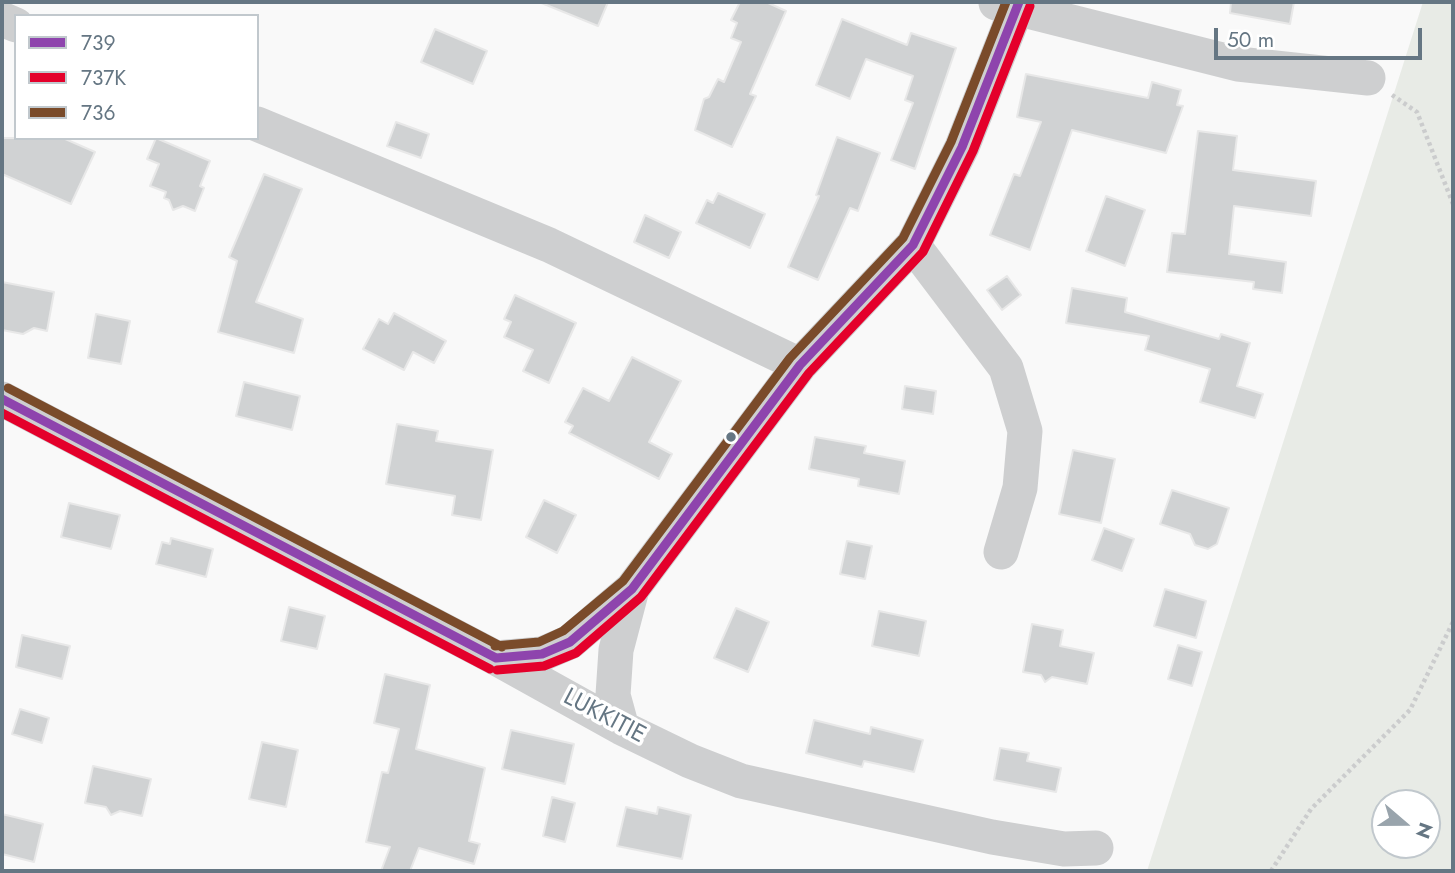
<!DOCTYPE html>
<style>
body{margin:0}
#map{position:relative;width:1455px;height:873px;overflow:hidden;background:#f9f9f9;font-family:Jost,sans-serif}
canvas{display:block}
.frame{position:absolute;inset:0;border:4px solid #657683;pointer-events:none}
.legend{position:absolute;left:14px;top:14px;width:245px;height:126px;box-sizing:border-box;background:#fff;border:2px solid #c1c8cd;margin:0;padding:9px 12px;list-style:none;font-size:21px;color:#657683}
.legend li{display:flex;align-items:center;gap:14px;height:35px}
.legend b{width:35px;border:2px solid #c1c8cd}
.north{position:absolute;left:1371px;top:789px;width:70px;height:70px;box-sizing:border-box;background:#fff;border:2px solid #c1c8cd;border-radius:50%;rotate:110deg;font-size:19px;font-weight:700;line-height:28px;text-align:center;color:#657683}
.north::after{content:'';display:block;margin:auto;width:24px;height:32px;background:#99a4ac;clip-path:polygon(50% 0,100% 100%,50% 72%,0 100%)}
.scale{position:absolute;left:1214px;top:28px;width:208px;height:32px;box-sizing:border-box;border:4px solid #657683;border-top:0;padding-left:9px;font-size:21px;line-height:24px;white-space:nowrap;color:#657683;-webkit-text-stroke:5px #fff;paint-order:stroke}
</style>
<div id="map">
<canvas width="1455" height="873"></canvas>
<div class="frame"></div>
<ul class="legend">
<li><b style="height:9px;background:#8e44ad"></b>739</li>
<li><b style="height:9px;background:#e4002b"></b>737K</li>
<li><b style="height:9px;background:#7a4b2a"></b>736</li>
</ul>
<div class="north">N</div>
<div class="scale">50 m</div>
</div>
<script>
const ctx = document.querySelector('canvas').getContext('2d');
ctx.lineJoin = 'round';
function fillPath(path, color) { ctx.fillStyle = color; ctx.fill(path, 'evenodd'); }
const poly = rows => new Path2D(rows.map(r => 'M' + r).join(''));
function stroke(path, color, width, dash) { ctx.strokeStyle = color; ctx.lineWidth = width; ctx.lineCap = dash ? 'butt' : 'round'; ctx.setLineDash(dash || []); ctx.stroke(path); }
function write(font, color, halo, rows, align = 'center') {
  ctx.font = font + ' Jost,sans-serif'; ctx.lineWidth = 7; ctx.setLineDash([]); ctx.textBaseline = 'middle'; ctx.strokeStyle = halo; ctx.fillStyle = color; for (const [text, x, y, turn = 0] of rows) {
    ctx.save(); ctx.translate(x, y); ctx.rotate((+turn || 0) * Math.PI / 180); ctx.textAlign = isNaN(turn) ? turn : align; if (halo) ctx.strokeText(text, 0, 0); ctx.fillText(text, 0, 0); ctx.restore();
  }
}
fillPath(poly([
 [1423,2,1453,2,1453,871,1147,871],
 [1385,803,1427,803,1427,845,1385,845]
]), '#e8ebe6');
const building = poly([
 [539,2,608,2,598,26,539,2],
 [740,2,766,2,786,11,750,94,756,96,732,147,695,130,704,99,709,97,718,79,724,82,741,42,731,38,737,23,731,20,740,2],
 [1231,2,1294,2,1290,24,1230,13,1231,2],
 [842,19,907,45,911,33,956,48,915,169,891,160,913,103,905,100,913,76,866,59,850,99,816,85,842,19],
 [435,29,487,51,473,84,421,62,435,29],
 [1026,74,1148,98,1152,82,1181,90,1177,105,1183,106,1166,153,1072,130,1030,250,990,235,1014,174,1020,176,1041,122,1017,117,1026,74],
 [396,122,429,134,421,158,387,146,396,122],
 [1198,131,1237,136,1233,170,1316,181,1311,216,1234,206,1229,254,1286,262,1282,293,1253,289,1254,282,1167,272,1172,233,1185,234,1198,131],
 [837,137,880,153,858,211,850,208,818,280,788,267,819,196,816,195,837,137],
 [2,138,63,138,95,152,71,204,2,174,2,138],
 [156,138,210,161,200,186,204,188,195,211,183,206,173,210,169,200,164,198,166,192,150,186,159,164,147,159,156,138],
 [264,174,302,189,256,302,303,319,294,353,218,332,237,261,229,257,264,174],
 [718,193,765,214,750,248,696,223,707,200,713,203,718,193],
 [1106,196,1145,210,1125,266,1086,251,1106,196],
 [645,215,681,232,669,258,634,242,645,215],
 [1007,276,1021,295,1002,310,987,290,1007,276],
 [2,282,54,292,47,331,34,328,23,334,2,330,2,282],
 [1072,288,1127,298,1125,312,1219,339,1221,334,1250,343,1237,386,1263,394,1255,418,1200,402,1210,369,1145,350,1149,336,1066,323,1072,288],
 [515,295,576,323,549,383,523,371,533,350,504,337,511,322,504,319,515,295],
 [394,313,446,341,434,363,413,352,404,370,363,349,379,319,388,324,394,313],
 [96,314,130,321,121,364,88,358,96,314],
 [632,357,681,381,649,442,672,454,659,479,569,433,573,426,565,422,583,388,609,401,632,357],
 [244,382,300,396,292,430,236,416,244,382],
 [905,386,936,391,933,414,902,409,905,386],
 [397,424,438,431,436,441,493,450,481,520,452,515,455,496,386,484,397,424],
 [815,437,866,446,864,453,905,461,899,494,858,486,859,479,809,469,815,437],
 [1073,450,1115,459,1101,523,1059,514,1073,450],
 [1172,490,1229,508,1217,544,1208,549,1195,545,1190,534,1160,524,1172,490],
 [544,500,576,515,557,553,526,537,544,500],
 [69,503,120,515,111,549,61,537,69,503],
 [1104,528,1134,539,1122,571,1092,560,1104,528],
 [171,538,213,549,206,577,156,564,162,542,170,544,171,538],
 [847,541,872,546,865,579,840,574,847,541],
 [1165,589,1206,601,1196,638,1154,626,1165,589],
 [289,607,325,616,317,649,281,641,289,607],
 [736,608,769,622,748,672,714,658,736,608],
 [879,611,926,621,919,656,872,646,879,611],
 [1032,624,1063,630,1060,646,1094,653,1087,684,1052,677,1045,682,1041,675,1023,672,1032,624],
 [22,635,70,646,62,679,16,667,22,635],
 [1178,645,1202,652,1192,686,1168,679,1178,645],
 [385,674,430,685,416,749,485,768,469,841,480,844,474,864,419,848,410,871,381,871,390,847,366,842,382,772,388,773,399,729,374,723,385,674],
 [20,709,49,718,42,743,12,734,20,709],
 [814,720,870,734,871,727,923,740,914,772,864,761,862,767,806,753,814,720],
 [511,730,574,744,565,784,502,769,511,730],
 [262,742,298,750,286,807,249,799,262,742],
 [1000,748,1029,753,1027,761,1061,768,1056,792,994,780,1000,748],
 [93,766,151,779,142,816,120,811,111,815,106,807,85,803,93,766],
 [552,797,575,803,565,842,543,836,552,797],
 [626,807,657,814,658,807,691,815,682,859,617,846,626,807],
 [2,814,43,824,34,862,2,854,2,814]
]);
fillPath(building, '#d0d2d3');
stroke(building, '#e8e8e8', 2);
stroke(poly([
 [1392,95,1417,112,1453,204],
 [1271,871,1311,809,1410,710,1453,622]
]), '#cbcccd', 4.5, [3.5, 3.5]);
stroke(poly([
 [996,3,1238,64,1368,78],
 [2,19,16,25],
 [257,124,549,245,800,365],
 [913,245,1006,368,1025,431,1020,488,1001,552],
 [2,399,496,658,622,728,690,761,741,781,992,837,1064,849,1096,848],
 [496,658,542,654,570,642,632,589,800,365,913,245,962,147,1019,2],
 [622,728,613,695,616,650,632,589]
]), '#cecfd0', 35);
stroke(poly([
 [2,399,496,658],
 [496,658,542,654,570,642,632,589,800,365,913,245,962,147,1019,2]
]), '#8e44ad', 9);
stroke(poly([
 [2,413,490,669],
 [497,670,544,666,576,653,641,597,809,373,923,252,973,151,1030,6]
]), '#e4002b', 9);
stroke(poly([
 [8,388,502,647],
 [495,646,539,642,563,631,623,581,790,358,903,238,951,142,1006,2]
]), '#7a4b2a', 9);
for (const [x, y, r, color] of [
 [731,437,6,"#657683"]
]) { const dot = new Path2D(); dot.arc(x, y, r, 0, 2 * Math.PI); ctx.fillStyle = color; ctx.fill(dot); stroke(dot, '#fff', 2.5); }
write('24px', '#657683', '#fff', [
 ["LUKKITIE",604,717,28]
]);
</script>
